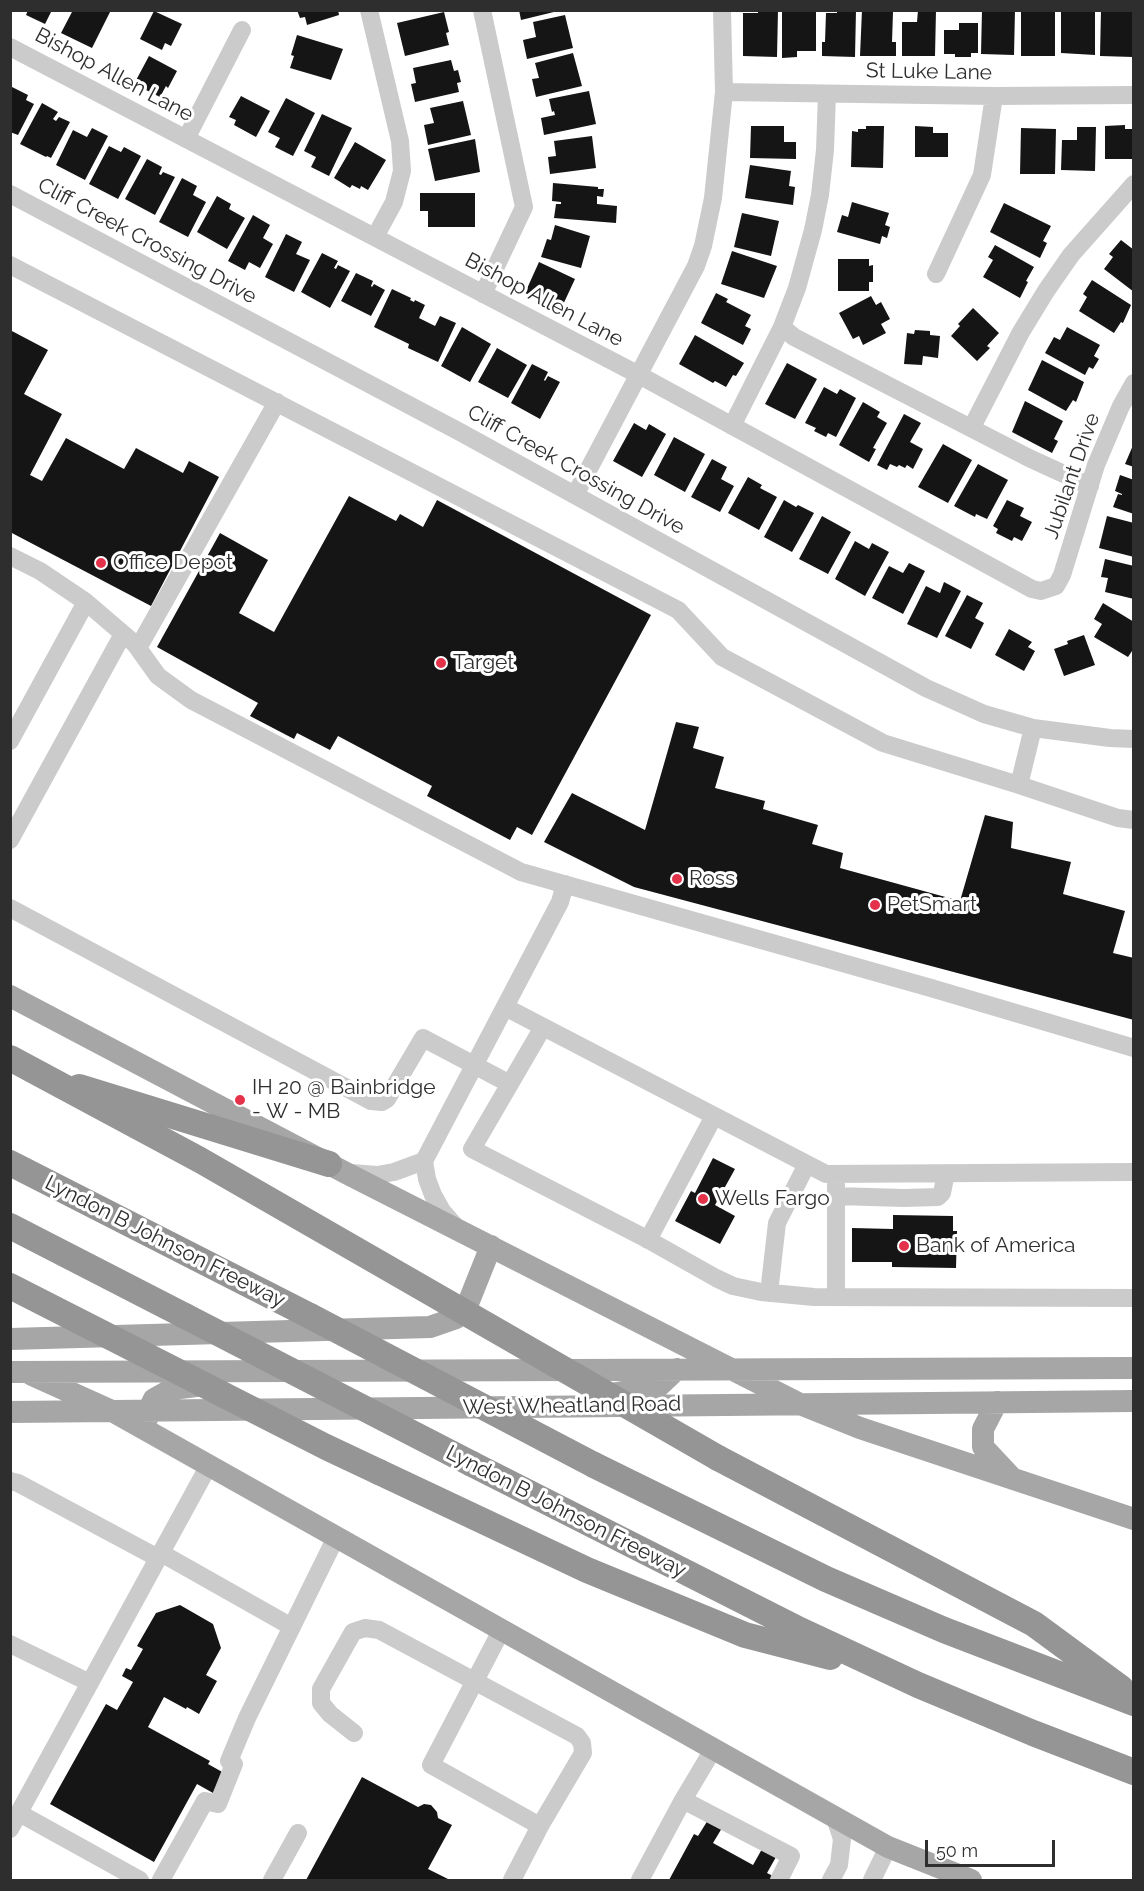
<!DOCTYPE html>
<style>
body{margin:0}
#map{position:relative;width:1144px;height:1891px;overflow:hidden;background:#fff;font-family:Raleway,sans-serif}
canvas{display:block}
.frame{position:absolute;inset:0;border:12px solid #2e2e2e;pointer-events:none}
.scale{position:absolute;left:925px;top:1840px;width:130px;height:27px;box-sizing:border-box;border:3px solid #2e2e2e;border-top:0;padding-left:8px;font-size:18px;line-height:21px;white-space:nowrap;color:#2e2e2e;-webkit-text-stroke:4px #fff;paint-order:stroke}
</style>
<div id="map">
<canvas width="1144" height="1891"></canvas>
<div class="frame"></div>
<div class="scale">50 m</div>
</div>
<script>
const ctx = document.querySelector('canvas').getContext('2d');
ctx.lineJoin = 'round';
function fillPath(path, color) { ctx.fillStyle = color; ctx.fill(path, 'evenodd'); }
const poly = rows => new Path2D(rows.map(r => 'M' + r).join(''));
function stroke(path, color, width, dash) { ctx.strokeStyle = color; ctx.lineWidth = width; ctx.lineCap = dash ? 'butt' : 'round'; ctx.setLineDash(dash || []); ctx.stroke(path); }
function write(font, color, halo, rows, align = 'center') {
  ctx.font = font + ' Raleway,sans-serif'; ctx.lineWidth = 6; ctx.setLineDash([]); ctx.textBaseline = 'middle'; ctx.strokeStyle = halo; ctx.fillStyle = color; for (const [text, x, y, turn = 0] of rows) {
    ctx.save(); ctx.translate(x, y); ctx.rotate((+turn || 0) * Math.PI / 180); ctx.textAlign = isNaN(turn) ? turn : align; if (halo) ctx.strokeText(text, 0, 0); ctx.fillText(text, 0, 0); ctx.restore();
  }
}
fillPath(poly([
 [28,10,52,10,45,24,26,15],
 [73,10,111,10,92,48,61,33],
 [297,10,338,10,339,15,307,25,305,17,300,18],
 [519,10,558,10,558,11,521,20],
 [758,10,778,10,777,57,743,56,743,13,758,13],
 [782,10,816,10,816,51,797,51,797,57,782,58],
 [837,10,856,10,855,57,822,56,822,42,825,42,826,13,837,13],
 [862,10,893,12,892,42,896,42,896,56,860,56],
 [918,10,936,10,935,56,902,56,902,22,917,22],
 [982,10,1015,10,1014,55,981,54],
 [1021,10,1055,10,1055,56,1021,56],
 [1061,10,1095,10,1095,55,1061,53],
 [1101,10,1134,10,1133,57,1100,56],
 [154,11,182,24,171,46,165,43,162,50,140,39],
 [444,12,449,32,446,33,449,45,405,56,397,23],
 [565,15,573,48,527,59,523,40,536,37,533,22],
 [959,23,978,23,978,53,971,53,971,57,955,57,955,54,944,54,944,30,959,30],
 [297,35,343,49,331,80,290,68,294,56,291,55],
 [573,53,582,86,536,97,532,79,539,78,535,63],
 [149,56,177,71,168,88,166,86,160,97,134,84],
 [451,60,454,71,458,70,461,82,457,83,459,92,415,102,411,84,416,83,413,68],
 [10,86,28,95,26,100,34,104,18,135,10,132],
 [589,91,596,124,544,135,541,118,555,115,554,111,552,112,549,99],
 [241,96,270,111,256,137,234,125,236,120,229,117],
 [286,98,315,113,293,156,275,147,280,138,268,132],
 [463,101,471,135,428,145,424,125,434,123,430,108],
 [42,103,58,112,53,119,56,121,59,117,70,122,51,158,47,156,46,157,20,144],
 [322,114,352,128,329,176,311,167,316,157,304,151],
 [1125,125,1125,129,1134,129,1134,159,1105,159,1105,126],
 [751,126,784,126,784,142,796,142,796,159,750,158],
 [866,126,884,126,883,168,851,167,852,131,858,132,858,129,866,129],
 [915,126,933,127,933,133,948,133,948,157,915,157],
 [1077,127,1096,127,1095,171,1061,170,1062,140,1077,140],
 [92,128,108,136,85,180,56,165,73,130,87,137],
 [1021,128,1056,129,1055,174,1020,174],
 [592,136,596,168,550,174,548,157,556,156,554,141],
 [475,139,480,172,435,181,428,149],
 [355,142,386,160,368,190,361,186,360,189,352,185,350,188,334,178],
 [109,146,121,152,124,147,141,156,118,199,89,184],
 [147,159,162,167,159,174,161,175,163,172,175,177,155,215,125,199],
 [750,165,791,171,789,186,795,187,793,205,745,198],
 [182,178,197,186,193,195,206,202,188,237,159,222],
 [553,183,598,187,598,189,604,189,603,197,597,196,597,204,617,206,616,223,554,218,556,204,561,204,561,202,552,201],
 [420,193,475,193,475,227,428,227,428,211,420,211],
 [217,196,231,204,229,209,245,218,227,249,197,232],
 [852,202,889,213,885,225,890,227,887,238,882,236,880,244,837,232,842,215,848,217],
 [1004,203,1051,226,1043,241,1047,243,1040,258,990,232],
 [742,213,779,221,771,256,734,247],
 [253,215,270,225,263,238,273,244,260,268,249,262,245,270,228,261],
 [555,225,590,236,581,268,541,257,547,239,551,240],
 [286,234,302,242,296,254,310,260,294,292,265,277],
 [1121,240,1134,250,1134,292,1104,269,1113,257,1109,254],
 [995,245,1034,267,1026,281,1028,282,1020,298,983,277,993,260,988,257],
 [732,251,777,266,764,298,721,284],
 [322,253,338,261,334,268,336,269,338,265,350,271,330,308,301,292],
 [838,259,869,259,869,266,873,265,873,282,869,282,869,291,838,291],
 [539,262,575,279,561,309,525,293],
 [356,273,373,281,371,286,372,287,374,284,385,290,371,316,341,301],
 [1092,280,1131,305,1123,323,1121,322,1114,333,1079,311,1087,297,1083,294],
 [392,289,411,298,410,300,414,302,415,300,425,305,419,318,435,326,440,316,456,323,438,362,408,348,409,344,374,327],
 [716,293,728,299,726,302,751,315,745,326,751,329,743,345,701,323],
 [871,296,876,305,881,302,890,319,881,324,886,333,863,345,859,336,853,339,839,313],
 [973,308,999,333,987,346,990,348,977,361,951,336,960,326,958,324],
 [462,327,491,344,470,382,441,366],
 [1067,327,1100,345,1094,356,1099,359,1093,369,1089,367,1085,375,1045,353,1054,337,1060,340],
 [10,330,48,350,24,394,62,414,30,475,42,481,66,438,124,469,136,448,183,473,189,461,219,477,151,606,10,532],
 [915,330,930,331,930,335,940,336,938,358,923,356,922,365,904,364,907,333,914,334],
 [695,335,744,363,736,376,733,375,726,387,715,381,713,383,679,364],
 [497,348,527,365,508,398,478,382],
 [1042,360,1084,382,1076,402,1073,400,1066,411,1028,390],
 [787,363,817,379,795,419,765,404],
 [532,364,548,372,544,380,545,381,548,376,560,382,540,419,511,403],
 [824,387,837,394,840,389,856,398,836,437,828,433,826,437,814,431,816,428,805,423],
 [1025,401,1063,421,1054,439,1058,441,1052,453,1012,432],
 [863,402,880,412,877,417,887,423,873,448,876,449,869,462,839,445],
 [904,414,921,423,910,442,923,449,913,469,907,465,905,468,899,465,897,467,890,464,887,470,877,465],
 [634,423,646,430,649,424,666,434,642,477,613,461],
 [674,437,705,454,685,492,654,475],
 [1134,443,1134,467,1125,464],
 [943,444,972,460,948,503,918,487],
 [712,459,727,467,721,479,734,486,720,512,691,497],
 [978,464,1008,480,987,519,976,514,975,517,954,506],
 [1120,475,1134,480,1134,514,1113,507,1118,494,1122,495,1122,494,1115,491],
 [748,477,762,485,760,488,777,497,759,530,728,513],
 [349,496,396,521,400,514,423,527,437,500,651,615,532,835,517,827,510,840,427,796,432,786,338,736,330,750,297,733,294,739,250,716,258,703,157,647,220,533,268,560,239,613,274,632],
 [784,500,796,507,798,505,814,513,792,552,764,537],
 [1007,500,1024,508,1020,516,1032,522,1022,541,1014,537,1012,541,996,533,998,529,993,526],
 [822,516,851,532,828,574,799,559],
 [1107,516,1134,523,1134,557,1099,548],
 [855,541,869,549,872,543,889,552,865,596,835,579],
 [1105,559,1134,566,1134,599,1105,592,1108,578,1101,577],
 [909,563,925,571,903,614,872,598,889,566,903,573],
 [944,582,961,591,937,638,907,624,926,586,940,593],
 [967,595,983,603,975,618,984,623,971,649,945,636],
 [1103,603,1134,622,1134,648,1128,657,1094,637,1102,624,1094,619],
 [1009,629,1032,642,1028,647,1035,651,1024,671,995,655],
 [1084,635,1095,665,1064,676,1054,649,1068,644,1067,641],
 [676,722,699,727,693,748,724,757,715,788,765,801,763,809,818,825,812,844,843,853,840,868,960,901,985,815,1013,822,1011,848,1071,862,1063,894,1125,911,1113,953,1134,958,1134,1020,634,887,544,842,572,793,645,830],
 [713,1158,735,1169,715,1205,735,1216,720,1244,675,1221,691,1191,695,1193],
 [893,1215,953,1216,953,1231,957,1231,956,1268,892,1267,892,1262,852,1262,852,1228,893,1229],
 [180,1605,213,1624,221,1648,206,1675,217,1681,199,1714,187,1707,186,1709,164,1697,148,1727,210,1761,208,1764,224,1773,213,1793,197,1784,154,1862,50,1804,106,1704,117,1710,133,1682,122,1676,126,1668,131,1670,143,1649,137,1646,156,1613],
 [362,1777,418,1807,424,1804,431,1805,437,1812,438,1818,452,1825,428,1869,450,1880,306,1880],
 [708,1820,722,1828,713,1843,753,1865,762,1849,776,1857,767,1873,773,1876,770,1880,669,1880,694,1834,698,1836]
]), '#151515');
stroke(poly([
 [369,10,400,141,402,171,394,202,375,237],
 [482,10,524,207,483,294],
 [10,47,639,375,1032,589,1041,591,1056,586,1062,575,1096,465,1121,406,1134,383],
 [724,92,994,96,1134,95],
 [827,94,825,150,820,195,813,230,797,288,782,327,794,337,1029,458,1090,486],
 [186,139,242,30],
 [10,194,460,432,926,688,984,714,1033,728,1110,738,1134,739],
 [10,265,678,610,722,657,883,743,1019,785,1033,728],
 [936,274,982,175,994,96],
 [732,426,782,327],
 [972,427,1021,332,1046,291,1071,255,1134,184],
 [575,495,696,266,703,246,713,198,724,92,722,10],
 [10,556,40,571,86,602,135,644,158,676,191,700,521,872,931,988,1134,1048],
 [138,648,277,402],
 [10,741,86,602],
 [1019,785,1118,818,1134,820],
 [10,840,123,634],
 [10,908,371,1101,382,1102,387,1099,423,1038,510,1084],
 [505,1007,826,1174,1134,1172],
 [543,1027,472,1149,645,1238,716,1278,733,1286,761,1292,814,1297,1134,1298],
 [424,1161,427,1179,433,1195,442,1211,455,1226],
 [351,1173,377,1175,394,1172,424,1161,560,902,565,884],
 [836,1196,904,1198,938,1197,942,1193,946,1173],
 [648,1240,714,1116],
 [769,1293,777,1223,807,1164],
 [836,1297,836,1185],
 [10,1481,18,1483,158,1558],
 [161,1553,292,1627],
 [502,1629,431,1765,540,1826,512,1880],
 [10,1644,90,1683],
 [354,1733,330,1714,321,1703,321,1689,353,1632,365,1628,379,1630,577,1736,582,1743,583,1753,540,1826],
 [714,1748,683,1800,791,1856,779,1880],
 [19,1813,140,1880],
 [10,1829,209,1465],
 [161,1880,205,1801,218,1804,234,1764,229,1761,247,1718,336,1537],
 [272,1880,298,1833],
 [640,1880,683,1800],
 [831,1880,839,1865,842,1839,834,1815],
 [872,1880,888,1847]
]), '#cbcbcb', 18);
stroke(poly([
 [10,996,346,1173,800,1404,860,1428,1134,1519],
 [10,1339,430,1327,456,1318,469,1301,491,1246],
 [10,1372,1134,1368],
 [32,1375,112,1411,888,1847,971,1880],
 [604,1395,659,1386,677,1369],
 [997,1402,983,1429,983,1447,1013,1479],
 [10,1412,1134,1401],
 [148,1417,148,1411,154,1399,172,1389,212,1384]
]), '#a6a6a6', 22);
stroke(poly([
 [79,1087,329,1164],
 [10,1163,310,1316],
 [10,1226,185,1316],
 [718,1458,1034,1624,1121,1688],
 [472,1464,800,1630,918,1685,1033,1733,1134,1772],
 [594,1465,826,1579,944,1630,1134,1703],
 [379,1472,587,1570,745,1635,830,1657]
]), '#959595', 26);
stroke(poly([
 [10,1058,200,1160,718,1458],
 [10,1286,326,1447,379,1472],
 [185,1316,472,1464],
 [310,1316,594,1465]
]), '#959595', 26);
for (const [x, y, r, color] of [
 [101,563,6,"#e4324a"],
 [441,663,6,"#e4324a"],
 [677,879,6,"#e4324a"],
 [875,905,6,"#e4324a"],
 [240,1100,6,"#e4324a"],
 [703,1199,6,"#e4324a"],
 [904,1246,6,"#e4324a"]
]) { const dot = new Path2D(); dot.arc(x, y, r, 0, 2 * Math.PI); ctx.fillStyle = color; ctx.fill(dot); stroke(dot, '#fff', 2); }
write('21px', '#2e2e2e', '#fff', [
 ["St Luke Lane",929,72,1],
 ["Bishop Allen Lane",114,75,28],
 ["Cliff Creek Crossing Drive",147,241,28],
 ["Bishop Allen Lane",544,300,28],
 ["Cliff Creek Crossing Drive",576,470,29],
 ["Jubilant Drive",1072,476,-71],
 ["Lyndon B Johnson Freeway",165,1242,27],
 ["West Wheatland Road",572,1406,-1],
 ["Lyndon B Johnson Freeway",566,1512,27]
]);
write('21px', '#2e2e2e', '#fff', [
 ["Office Depot",113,563],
 ["Target",453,663],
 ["Ross",689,879],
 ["PetSmart",887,905],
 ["IH 20 @ Bainbridge",252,1088],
 ["- W - MB",252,1112],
 ["Wells Fargo",715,1199],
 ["Bank of America",916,1246]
], 'left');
</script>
